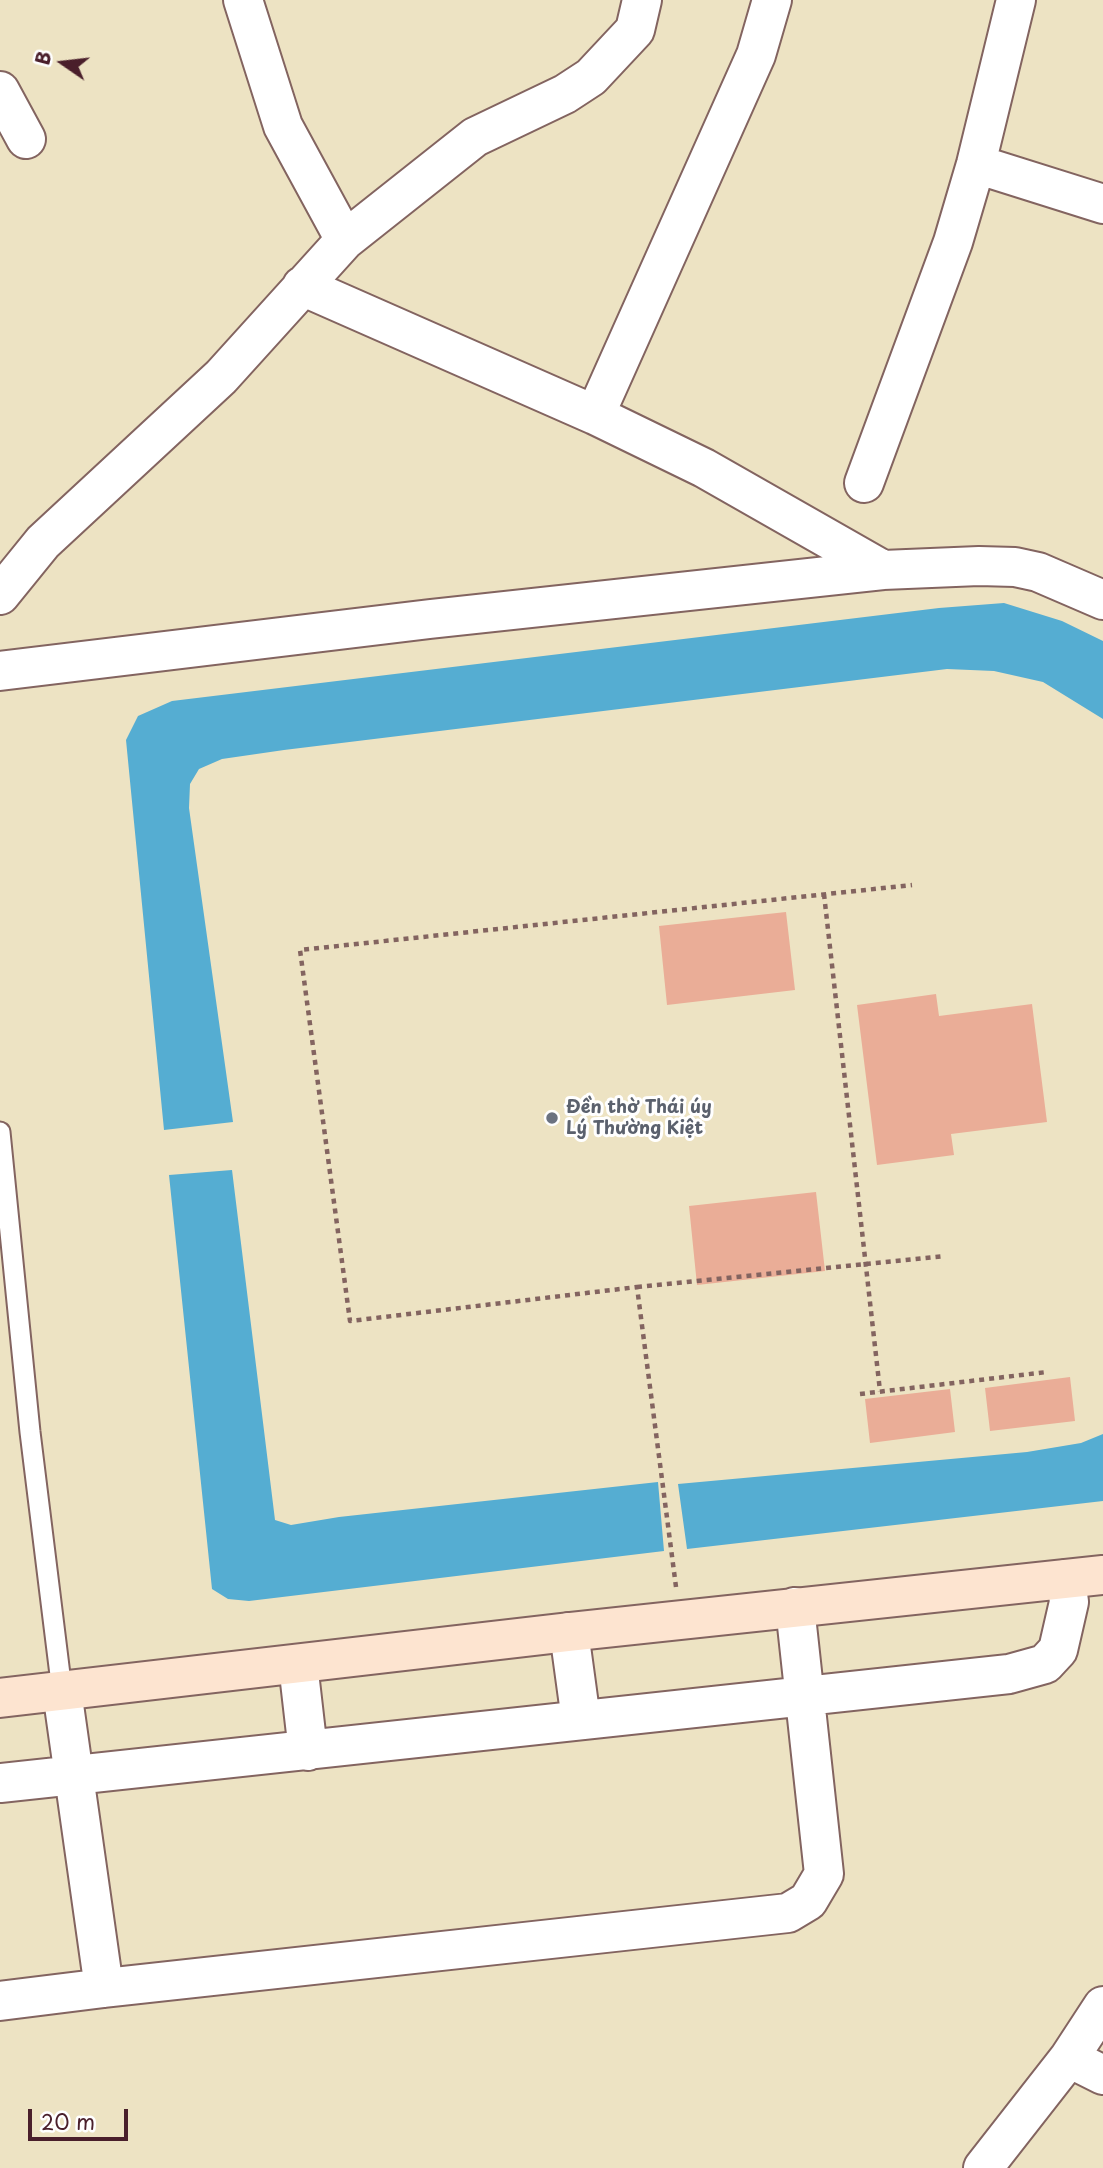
<!DOCTYPE html>
<meta charset="utf-8">
<style>
body{margin:0}
#map{position:relative;width:1103px;height:2168px;overflow:hidden;background:#ede3c3;font-family:"Playpen Sans",sans-serif}
canvas{display:block}
.north{position:absolute;left:28px;top:28px;width:70px;height:70px;-webkit-text-stroke:5px #fff;paint-order:stroke;rotate:284deg;font-size:19px;font-weight:700;line-height:28px;text-align:center;color:#4a1f2b}
.north::after{content:'';display:block;margin:auto;width:24px;height:32px;background:#4a1f2b;clip-path:polygon(50% 0,100% 100%,50% 72%,0 100%)}
.scale{position:absolute;left:28px;top:2109px;width:100px;height:32px;box-sizing:border-box;border:4px solid #4a1f2b;border-top:0;padding-left:9px;font-size:21px;line-height:24px;white-space:nowrap;color:#4a1f2b;-webkit-text-stroke:5px #fff;paint-order:stroke}
</style>
<div id="map">
<canvas width="1103" height="2168"></canvas>
<div class="north">B</div>
<div class="scale">20 m</div>
</div>
<script>
const ctx = document.querySelector('canvas').getContext('2d');
ctx.lineJoin = 'round';
function fillPath(path, color) { ctx.fillStyle = color; ctx.fill(path, 'evenodd'); }
const poly = rows => new Path2D(rows.map(r => 'M' + r).join(''));
function stroke(path, color, width, dash) { ctx.strokeStyle = color; ctx.lineWidth = width; ctx.lineCap = dash ? 'butt' : 'round'; ctx.setLineDash(dash || []); ctx.stroke(path); }
function write(font, color, halo, rows, align = 'center') {
  ctx.font = font + ' "Playpen Sans",sans-serif'; ctx.lineWidth = 6; ctx.setLineDash([]); ctx.textBaseline = 'middle'; ctx.strokeStyle = halo; ctx.fillStyle = color; for (const [text, x, y, turn = 0] of rows) {
    ctx.save(); ctx.translate(x, y); ctx.rotate((+turn || 0) * Math.PI / 180); ctx.textAlign = isNaN(turn) ? turn : align; if (halo) ctx.strokeText(text, 0, 0); ctx.fillText(text, 0, 0); ctx.restore();
  }
}
fillPath(poly([
 [1004,603,1062,621,1103,641,1103,719,1043,682,994,671,947,669,284,750,222,759,199,769,190,784,189,808,233,1122,164,1130,126,740,138,716,172,701,939,608],
 [232,1170,275,1520,291,1525,339,1517,658,1482,664,1551,249,1601,228,1599,212,1589,169,1175],
 [1103,1434,1103,1501,687,1549,678,1484,1027,1452,1081,1443]
]), '#55add2');
fillPath(poly([
 [786,912,795,990,667,1005,659,926],
 [936,994,939,1016,1032,1004,1047,1122,951,1134,954,1155,877,1165,857,1005],
 [816,1192,825,1271,697,1285,689,1206],
 [1070,1377,1075,1421,990,1431,985,1388],
 [950,1389,955,1432,870,1443,865,1399]
]), '#eaad97');
const lane = poly([
 [0,1132,30,1432,62,1691]
]);
const street = poly([
 [243,0,283,126,345,240],
 [0,91,26,139],
 [976,164,1103,204],
 [302,286,595,415,704,468,883,570],
 [595,415,756,55,772,0],
 [864,483,953,242,976,164,1016,0],
 [0,595,43,542,221,377,345,240,475,137,565,94,591,77,635,30,642,0],
 [0,671,430,619,883,570,979,566,1015,567,1038,572,1103,600],
 [569,1632,581,1720],
 [298,1664,308,1751],
 [62,1691,104,1988],
 [0,1783,1009,1674,1045,1664,1058,1650,1069,1602,1066,1579],
 [0,2001,104,1988,788,1913,808,1901,824,1874,795,1607],
 [1069,2058,1103,2075],
 [983,2168,1069,2058,1103,2006]
]);
const secondary = poly([
 [0,1698,569,1632,1103,1575]
]);
stroke(lane, '#836460', 23);
stroke(street, '#836460', 42);
stroke(secondary, '#836460', 42);
stroke(poly([
 [824,894,880,1391],
 [637,1287,945,1256],
 [860,1394,1047,1372],
 [676,1587,637,1287,350,1321,300,950,912,885]
]), '#836460', 4.5, [5, 5]);
stroke(lane, '#fff', 19);
stroke(street, '#fff', 38);
stroke(secondary, '#fde4d0', 38);
for (const [x, y, r, color] of [
 [552,1118,7,"#6b7280"]
]) { const dot = new Path2D(); dot.arc(x, y, r, 0, 2 * Math.PI); ctx.fillStyle = color; ctx.fill(dot); stroke(dot, '#fff', 2.5); }
write('bold 18px', '#5b616d', '#fff', [
 ["Đền thờ Thái úy",566,1108],
 ["Lý Thường Kiệt",566,1129]
], 'left');
</script>
